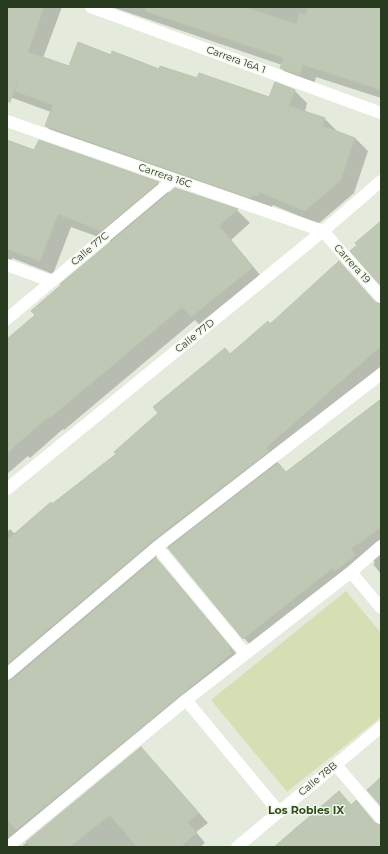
<!DOCTYPE html>
<style>
body{margin:0}
#map{position:relative;width:388px;height:854px;overflow:hidden;background:#e4ebdd;font-family:Montserrat,sans-serif}
canvas{display:block}
.frame{position:absolute;inset:0;border:8px solid #283b1e;pointer-events:none}
</style>
<div id="map">
<canvas width="388" height="854"></canvas>
<div class="frame"></div>
</div>
<script>
const ctx = document.querySelector('canvas').getContext('2d');
ctx.lineJoin = 'round';
function fillPath(path, color) { ctx.fillStyle = color; ctx.fill(path, 'evenodd'); }
const poly = rows => new Path2D(rows.map(r => 'M' + r).join(''));
function stroke(path, color, width, dash) { ctx.strokeStyle = color; ctx.lineWidth = width; ctx.lineCap = dash ? 'butt' : 'round'; ctx.setLineDash(dash || []); ctx.stroke(path); }
function write(font, color, halo, rows, align = 'center') {
  ctx.font = font + ' Montserrat,sans-serif'; ctx.lineWidth = 3; ctx.setLineDash([]); ctx.textBaseline = 'middle'; ctx.strokeStyle = halo; ctx.fillStyle = color; for (const [text, x, y, turn = 0] of rows) {
    ctx.save(); ctx.translate(x, y); ctx.rotate((+turn || 0) * Math.PI / 180); ctx.textAlign = isNaN(turn) ? turn : align; if (halo) ctx.strokeText(text, 0, 0); ctx.fillText(text, 0, 0); ctx.restore();
  }
}
fillPath(poly([
 [346,591,381,633,381,717,287,792,211,700]
]), '#d6deb4');
fillPath(poly([
 [7,7,62,7,43,58,69,67,111,56,160,71,270,99,294,90,307,103,305,112,325,119,338,132,355,138,368,151,354,193,318,224,273,205,271,208,59,139,46,126,51,112,7,96],
 [112,7,381,7,381,98,316,77,313,88,294,81,281,68,282,65],
 [7,141,36,151,40,141,158,183,170,194,176,189,237,210,250,223,231,240,265,281,204,330,195,320,64,430,63,429,30,458,28,456,7,474,7,341,74,358,112,242,71,227,53,274,12,258,7,271],
 [339,262,378,305,381,305,381,366,276,460,278,462,277,463,286,473,381,401,381,574,373,564,375,563,373,560,254,649,244,638,168,547,155,558,165,568,240,658,240,663,18,847,7,847,7,701,8,682,7,680,7,532,10,529,15,534,117,454,230,355,270,325],
 [141,748,208,823,196,832,205,843,200,847,21,847]
]), '#0003');
const building = poly([
 [7,7,44,7,28,52,69,66,78,42,111,55,112,51,159,69,160,66,197,78,199,73,269,97,275,82,295,90,289,106,325,118,323,126,355,138,341,180,305,211,259,192,258,196,254,195,250,198,45,126,53,105,14,91,18,80,10,102,7,102,7,7],
 [146,7,244,7,296,24,300,13,306,15,308,7,381,7,381,90,303,65,300,75,280,68,284,58,145,11,146,7],
 [7,140,34,150,39,140,159,182,101,231,58,214,40,261,7,249,7,140],
 [175,188,238,209,219,226,253,267,191,317,182,307,50,418,49,416,7,453,7,339,35,315,31,311,61,285,60,284,175,188],
 [381,221,381,286,350,251,357,245,355,243,381,221],
 [339,261,375,302,381,304,381,346,266,448,269,451,152,541,7,664,7,540,51,502,52,504,116,454,114,452,158,413,153,407,225,348,230,354,268,321,270,324,339,261],
 [381,399,381,527,351,549,356,555,335,571,333,568,243,639,168,548,278,463,286,472,381,399],
 [156,558,231,648,229,650,232,653,16,830,7,820,7,681,12,680,156,558],
 [141,747,199,813,188,823,197,833,180,847,137,847,110,815,69,847,31,847,26,842,141,747],
 [381,777,381,806,367,790,381,777],
 [339,791,351,805,356,800,375,823,381,825,381,847,274,847,339,791]
]);
fillPath(building, '#bec8b5');
stroke(building, '#b9c5af', 1);
stroke(poly([
 [157,547,245,653],
 [351,572,381,608],
 [7,674,157,547,381,374],
 [186,700,279,812],
 [336,765,381,818],
 [8,847,186,700,351,572,381,546]
]), '#fff', 12);
stroke(poly([
 [91,7,381,113],
 [7,121,323,231,381,297],
 [7,265,51,281],
 [7,319,174,179],
 [7,489,323,231,381,181],
 [237,847,381,727]
]), '#fff', 12);
write('10px', '#283b1e', '#f3f7ee', [
 ["Carrera 16A 1",236,60,20],
 ["Carrera 16C",165,176,19],
 ["Calle 77C",90,249,-40],
 ["Carrera 19",352,264,48],
 ["Calle 77D",195,336,-39],
 ["Calle 78B",318,779,-40]
]);
write('bold 11px', '#294f18', '#f3f7ee', [
 ["Los Robles IX",306,811]
]);
</script>
